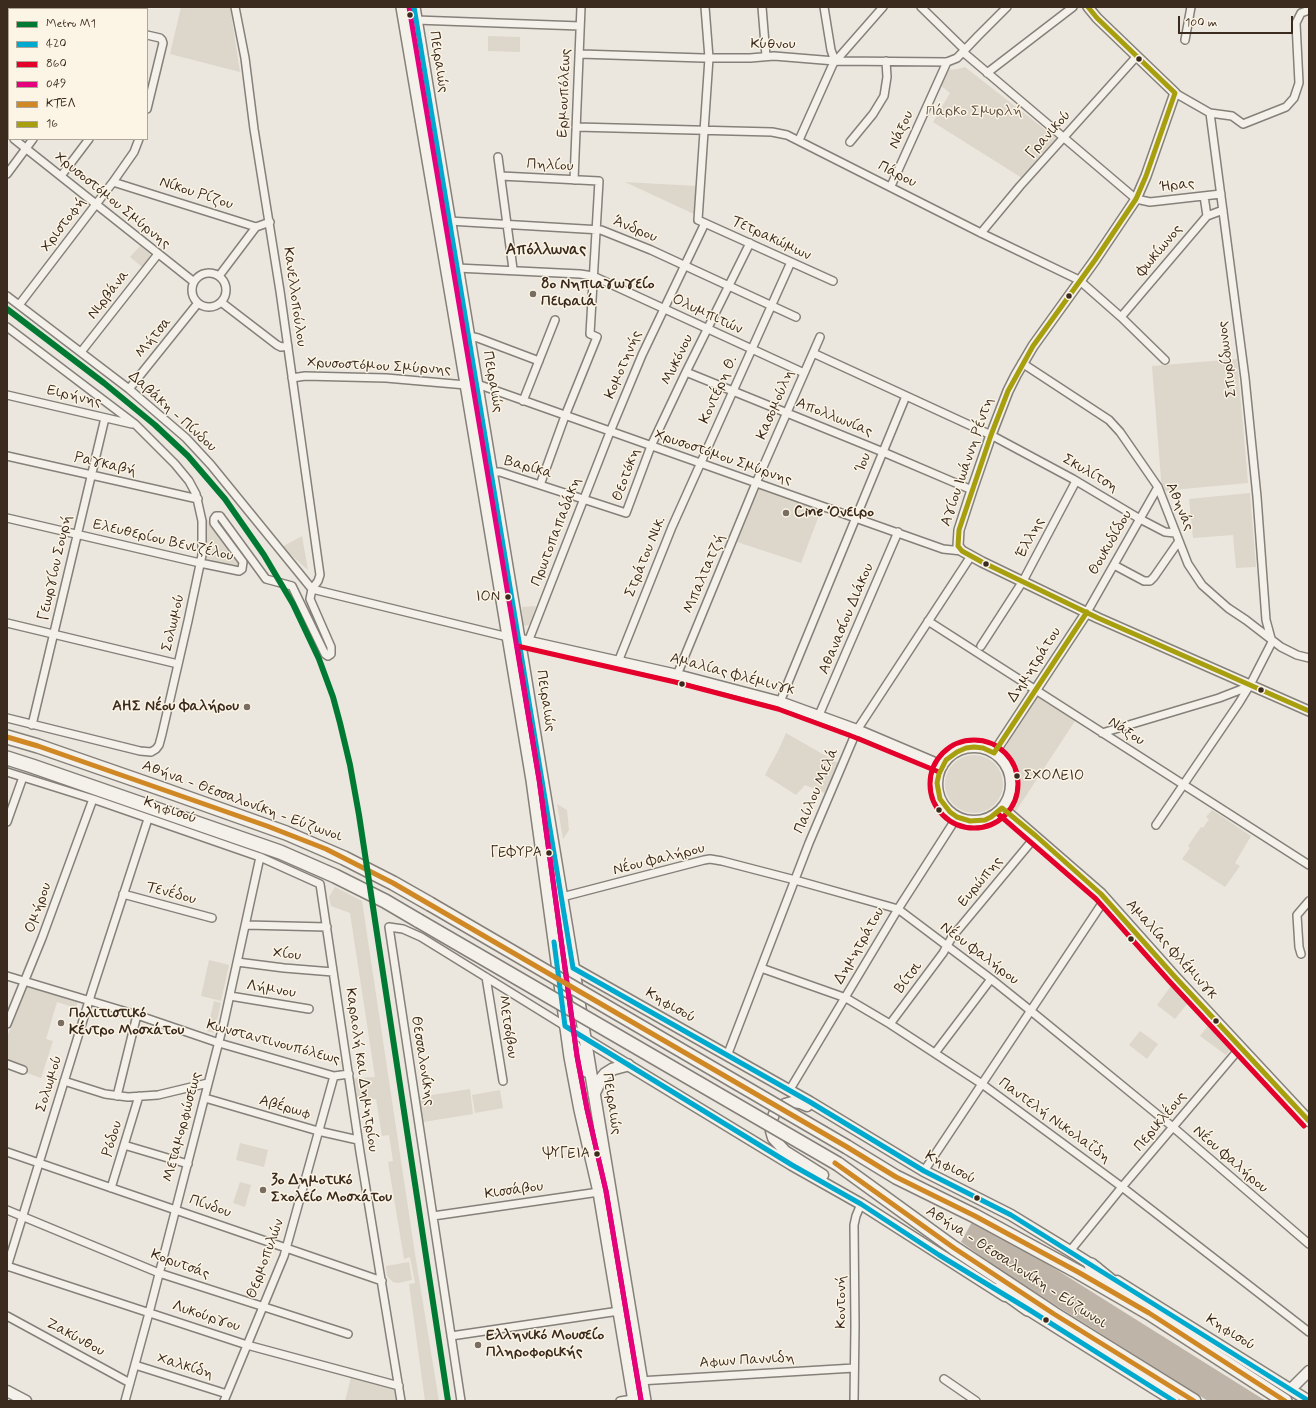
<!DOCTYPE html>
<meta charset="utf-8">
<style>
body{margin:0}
#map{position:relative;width:1316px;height:1408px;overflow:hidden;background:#ebe7de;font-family:Mynerve,sans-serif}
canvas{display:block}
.frame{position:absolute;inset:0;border:8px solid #3b2a1e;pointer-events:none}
.legend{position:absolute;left:8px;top:8px;width:140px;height:132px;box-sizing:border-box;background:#fcf5e5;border:1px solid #afa495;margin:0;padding:5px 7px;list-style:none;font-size:12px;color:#3b2a1e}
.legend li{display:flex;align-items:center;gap:8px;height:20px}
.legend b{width:20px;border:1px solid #afa495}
.scale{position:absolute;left:1178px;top:16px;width:115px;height:18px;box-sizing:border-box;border:2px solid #3b2a1e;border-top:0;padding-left:5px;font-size:12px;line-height:14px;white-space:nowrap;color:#3b2a1e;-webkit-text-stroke:3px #fcf5e5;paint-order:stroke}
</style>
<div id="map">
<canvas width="1316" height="1408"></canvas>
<div class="frame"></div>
<ul class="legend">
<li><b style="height:5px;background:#007a33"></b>Metro Μ1</li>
<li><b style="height:5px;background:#00a9ce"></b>420</li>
<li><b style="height:5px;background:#e4002b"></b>860</li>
<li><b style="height:5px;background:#e5007d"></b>049</li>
<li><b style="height:5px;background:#d08825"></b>ΚΤΕΛ</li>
<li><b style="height:5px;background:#a79f0e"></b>16</li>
</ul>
<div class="scale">100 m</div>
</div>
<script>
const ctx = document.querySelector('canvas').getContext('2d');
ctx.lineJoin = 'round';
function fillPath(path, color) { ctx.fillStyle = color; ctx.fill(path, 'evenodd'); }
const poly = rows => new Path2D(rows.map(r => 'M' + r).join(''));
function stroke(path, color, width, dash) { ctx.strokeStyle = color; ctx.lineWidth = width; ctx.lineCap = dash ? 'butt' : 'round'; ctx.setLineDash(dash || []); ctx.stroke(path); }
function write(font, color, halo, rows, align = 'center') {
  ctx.font = font + ' Mynerve,sans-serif'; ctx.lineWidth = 3; ctx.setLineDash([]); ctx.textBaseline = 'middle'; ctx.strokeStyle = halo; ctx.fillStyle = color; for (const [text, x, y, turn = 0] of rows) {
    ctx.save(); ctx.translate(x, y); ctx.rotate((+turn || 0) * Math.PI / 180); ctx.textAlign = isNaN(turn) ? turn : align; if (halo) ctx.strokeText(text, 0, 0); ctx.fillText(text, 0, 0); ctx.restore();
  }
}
fillPath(poly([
 [181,7,230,7,240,72,170,54],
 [488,36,520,37,520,52,488,51],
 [965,67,1057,139,1022,178,933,122,950,93,940,85,947,70,958,69],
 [625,182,696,186,696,215],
 [140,246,151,255,142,267,130,257],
 [1237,359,1248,483,1162,491,1152,366],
 [760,487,815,506,818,518,801,563,737,542],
 [1250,493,1256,567,1236,568,1233,535,1193,538,1189,499],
 [204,515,239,563,239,567,205,559,204,554],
 [302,536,308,570,282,547],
 [536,606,530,623,528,625,525,626,523,624,522,607],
 [1037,696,1075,721,1016,811,1012,807,1018,793,1018,782,1017,773,1013,763,1004,750],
 [786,733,840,764,827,794,805,785,796,795,765,775,779,749],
 '945 784a29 29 0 1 1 58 0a29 29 0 1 1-58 0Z',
 [557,804,567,810,569,830,563,839],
 [1212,810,1251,836,1235,863,1240,866,1225,887,1182,859,1190,848,1188,846,1201,827,1203,828,1209,819,1206,817],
 [335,887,362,901,415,1254,439,1401,425,1401,409,1284,415,1283,410,1257,404,1259,388,1162,393,1161,389,1135,382,1136,376,1099,355,1100,353,1078,375,1077,350,913,331,906,329,897],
 [209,960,229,965,221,1001,201,996],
 [1174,982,1190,1000,1175,1019,1157,1005],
 [28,986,78,1001,76,1008,57,1002,46,1039,53,1041,41,1078,24,1072,7,1063,7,1037],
 [214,1001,221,1003,214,1033,207,1031],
 [1210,1023,1234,1045,1226,1055,1200,1036],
 [1140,1031,1158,1044,1147,1059,1129,1045],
 [578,1059,601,1166,600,1165,590,1133,575,1061],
 [470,1089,473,1114,423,1122,419,1097],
 [500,1090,503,1108,475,1113,472,1095],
 [240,1143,268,1150,264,1167,236,1160],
 [240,1182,251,1185,245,1207,233,1203],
 [409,1262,412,1280,398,1283,393,1282,387,1276,386,1266],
 [351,1377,395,1389,397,1401,345,1401]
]), '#ddd6ca');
fillPath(poly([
 [972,1222,1014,1243,1266,1401,1208,1401,1049,1301,999,1269,961,1242]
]), '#beb5a8');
const minor = poly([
 [705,7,709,58,698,220,833,281],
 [762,7,766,56],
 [824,7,831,50,835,61],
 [921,7,965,50],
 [71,9,72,7],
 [416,20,580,26],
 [147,35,160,38,162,40,163,43,147,109],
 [1185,40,1191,7],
 [963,52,1136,199,1150,202,1221,194],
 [580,54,703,58,750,58,774,56,835,61,947,62,957,58,978,36,1007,7],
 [987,73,1073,7],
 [1175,93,1210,113,1232,116,1243,124,1286,107,1294,98,1299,83,1296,23,1301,13,1309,10],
 [1210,113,1245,378,1257,497,1266,620,1272,642],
 [576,127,772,132,787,135,981,233,1079,280,1121,317,1165,360],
 [7,133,9,135],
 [14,139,194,282],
 [799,140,833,64,883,7],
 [850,142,873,114,884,96,887,77,886,61],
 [498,157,513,269],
 [7,174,33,139],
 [61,176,89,139],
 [501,176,599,181,590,334,597,337,565,416,540,485],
 [574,180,581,7],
 [113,182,256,227,270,222],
 [891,186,947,62],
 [1204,196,1207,216],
 [449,221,601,230,651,250,796,317],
 [981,233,1020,186,1137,56],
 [457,268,580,274,593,276,804,373],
 '192 290a17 17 0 1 1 34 0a17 17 0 1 1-34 0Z',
 [219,276,256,227],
 [7,296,129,389,186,438,211,465,312,589],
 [221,302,277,345,281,347,288,346],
 [19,305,113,182,134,152,139,139],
 [1121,317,1207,216,1223,210],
 [7,327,135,424,175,464,189,481,196,494,202,521,202,555,188,621,162,734,159,745,156,749,151,752,140,751,7,718],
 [469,336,478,338,539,361],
 [81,352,158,254],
 [813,353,991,435,1073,479,1140,519,1165,532,1175,533],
 [1022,363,1109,420,1120,432,1158,487,1188,564,1202,585,1228,608,1246,620,1281,647,1297,655,1309,658],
 [686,372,883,452,972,490],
 [292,378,305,376,386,378,466,385],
 [477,384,943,549,962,551],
 [129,389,198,303],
 [7,395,132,424],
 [523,401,555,320],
 [7,456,198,499],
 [492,472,500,472,626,513,651,446,686,372,750,243],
 [7,518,200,563,239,571,242,569,243,562,214,523,214,519,216,516,220,516,266,579,292,586,325,654,328,656,331,654,331,647,310,599,312,589,318,581,320,575,280,291,254,129,245,58,235,7],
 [1114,565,1144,581,1150,581,1154,577,1179,541],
 [312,589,508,637],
 [1087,612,1158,487],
 [928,621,1309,865],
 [7,623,178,664],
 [528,642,610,432,642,355,705,223],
 [981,646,1023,581,1076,481],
 [618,662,672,527,791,262],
 [677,675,756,483,820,337],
 [780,702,906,396],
 [819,715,898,532],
 [32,725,105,418],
 [1102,733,1219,698,1250,686],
 [7,772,93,799,260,857,320,884,360,1152,401,1401],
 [7,822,23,777],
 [1156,825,1239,703,1250,685,1272,642],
 [123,894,212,918],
 [562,897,704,860,710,859,722,861,795,880,898,909,991,979,1031,1011,1174,1128,1309,1244],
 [246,925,327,927],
 [1301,954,1299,947,1297,915,1309,901],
 [237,962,284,968,333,972],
 [761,968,846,998,890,1024,982,1084,1122,1187,1309,1332],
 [7,976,137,1015,219,1043,334,1076,349,1074],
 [486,977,503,1081],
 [230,996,309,1009],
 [7,1024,42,938,93,799],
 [890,1024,943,953,952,937,1036,836],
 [935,1053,991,979],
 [727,1056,809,843,857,730,971,556],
 [7,1064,23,1070],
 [64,1081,105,1094,128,1097,158,1095,208,1083],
 [789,1091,898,909,957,817],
 [117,1096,137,1015],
 [205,1098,318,1131,358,1140],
 [124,1145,188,1164],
 [7,1152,382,1281],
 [924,1171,1105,899],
 [111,1188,139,1096],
 [7,1210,159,1273,348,1334],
 [433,1216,599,1192],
 [1070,1251,1122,1187,1240,1048],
 [7,1266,247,1345,399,1386],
 [7,1267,92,991,148,819],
 [7,1316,130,1383],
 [451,1336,619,1311],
 [135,1365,227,1394],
 [944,1379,976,1401],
 [639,1381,854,1368],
 [125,1401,149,1313,224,1022,260,857],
 [224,1401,284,1256,334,1076],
 [461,1401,389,927,403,929,421,937,565,1026],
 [620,1401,633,1399],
 [854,1401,855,1326,854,1225,856,1216,861,1204]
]);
const tertiary = poly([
 [1088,7,1097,18,1175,93,1146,176,1136,199,1095,260,1033,346,1016,375,1008,391,991,435,972,490,959,530,958,546,962,551,982,562,1098,618,1309,711],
 [994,753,1087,612],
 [569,1033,584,1062,586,1072]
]);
const secondary = poly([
 [512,638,677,675,780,702,857,730,942,766],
 '937 784a37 37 0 1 1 74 0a37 37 0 1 1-74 0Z',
 [1002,808,1101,894,1175,977,1309,1121],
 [573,968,810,1102,924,1171,1011,1215,1070,1251,1097,1268],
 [565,1026,585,1039,792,1165,861,1204,1005,1296],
 [807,1106,800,1103,792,1102,785,1104,778,1109,774,1114,771,1123,771,1131,773,1138,785,1151,823,1175],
 [1117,1281,1309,1401],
 [1022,1306,1174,1401],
 [1291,1389,1309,1371],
 [7,1391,26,1401]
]);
const primary = poly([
 [402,7,459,342,532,780,570,1057,580,1110,599,1192,634,1401],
 [414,7,522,657,645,1401],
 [594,1094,601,1079,605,1074,613,1069,628,1065]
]);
const motorway = poly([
 [7,737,38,746,162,789,286,833,344,858,393,883,430,904],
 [7,758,32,766,280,852,335,876,385,901,419,921],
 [847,1147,896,1177,975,1216,1078,1272,1149,1313,1285,1401],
 [838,1164,954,1248,1054,1314,1194,1401],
 [1091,1265,1122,1290],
 [1000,1289,1028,1309]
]);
stroke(minor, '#858079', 10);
stroke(tertiary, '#858079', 12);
stroke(secondary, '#858079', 13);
stroke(primary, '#858079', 14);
stroke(motorway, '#858079', 16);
stroke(minor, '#f4f0ea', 7);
stroke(tertiary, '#f4f0ea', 9);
stroke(secondary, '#f4f0ea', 10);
stroke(primary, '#f4f0ea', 11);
stroke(motorway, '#f4f0ea', 13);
const motorwayBridge = poly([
 [430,904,847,1147],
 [419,921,838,1164]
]);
stroke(motorwayBridge, '#858079', 16, []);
stroke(motorwayBridge, '#f4f0ea', 13);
stroke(poly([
 [414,7,573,968,810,1102,924,1171,1011,1215,1309,1401],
 [554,942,565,1026,792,1165,861,1204,939,1255,1028,1309,1174,1401]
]), '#00a9ce', 5);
stroke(poly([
 '930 784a44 44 0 1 1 88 0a44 44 0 1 1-88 0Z',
 [997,813,1096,899,1170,982,1304,1126],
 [641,1400,606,1191,587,1109,577,1056,539,779,517,646,675,682,778,709,854,737,939,772]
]), '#e4002b', 5);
stroke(poly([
 [409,7,539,779,577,1056,587,1109,606,1191,641,1400]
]), '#e5007d', 5);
stroke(poly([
 [7,737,38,746,267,826,326,849,393,883,847,1147,896,1177,975,1216,1078,1272,1149,1313,1285,1401],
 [835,1163,954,1248,1054,1314,1194,1401]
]), '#d08825', 5);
stroke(poly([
 [1088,7,1097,18,1175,93,1146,176,1136,199,1095,260,1033,346,1008,391,991,435,959,530,958,546,962,551,982,562,1098,618,1309,711],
 [1087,612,994,753,983,748,974,747,966,748,957,752,946,760,939,774,937,783,940,799,950,812,957,817,970,821,985,820,991,817,1002,808,1036,836,1101,894,1175,977,1309,1121]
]), '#a79f0e', 5);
stroke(poly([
 [7,309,104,383,155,425,188,456,225,499,264,555,293,604,319,659,333,697,340,723,350,765,359,815,448,1401]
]), '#007a33', 6);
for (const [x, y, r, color] of [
 [410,15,3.5,"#3b2a1e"],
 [1139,59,3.5,"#3b2a1e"],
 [533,294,4,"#796c61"],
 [1069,296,3.5,"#3b2a1e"],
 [786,513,4,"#796c61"],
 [986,564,3.5,"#3b2a1e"],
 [508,597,3.5,"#3b2a1e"],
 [682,684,3.5,"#3b2a1e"],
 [1261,690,3.5,"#3b2a1e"],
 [247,707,4,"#796c61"],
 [1017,776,3.5,"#3b2a1e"],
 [939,810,3.5,"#3b2a1e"],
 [549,853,3.5,"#3b2a1e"],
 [1131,939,3.5,"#3b2a1e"],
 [1216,1021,3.5,"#3b2a1e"],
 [61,1023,4,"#796c61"],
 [597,1154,3.5,"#3b2a1e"],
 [263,1190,4,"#796c61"],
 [977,1198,3.5,"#3b2a1e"],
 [1046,1320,3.5,"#3b2a1e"],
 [478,1345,4,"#796c61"]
]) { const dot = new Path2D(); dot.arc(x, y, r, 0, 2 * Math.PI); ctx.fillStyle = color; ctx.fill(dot); stroke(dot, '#fcf5e5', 1.5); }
write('14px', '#3b2a1e', '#fcf5e5', [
 ["ΙΟΝ",500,597],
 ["ΣΧΟΛΕΙΟ",1024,776,"left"],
 ["ΓΕΦΥΡΑ",542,853],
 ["ΨΥΓΕΙΑ",590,1154]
], 'right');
write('15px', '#3b2a1e', '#fcf5e5', [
 ["Κύθνου",773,45],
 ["Πειραιώς",438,62,81],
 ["Ερμουπόλεως",565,93,-88],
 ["Νάξου",902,130,-66],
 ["Γρανικού",1049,135,-48],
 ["Πηλίου",550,166,3],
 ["Πάρου",897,175,27],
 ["Ήρας",1177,186,-6],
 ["Νίκου Ρίζου",196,194,18],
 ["Χρυσοστόμου Σμύρνης",112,201,39],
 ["Χριστοφή",64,225,-53],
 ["Άνδρου",635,230,23],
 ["Τετρακώμων",771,239,25],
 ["Φωκίωνος",1160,251,-50],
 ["Νιρβάνα",109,295,-52],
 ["Κανελλοπούλου",294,297,82],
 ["Ολυμπιτών",707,315,25],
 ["Μήτσα",154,338,-51],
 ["Σπυρίδωνος",1228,359,-97],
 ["Μυκόνου",678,360,-64],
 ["Κομοτηνής",624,365,-67],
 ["Χρυσοστόμου Σμύρνης",379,367,3],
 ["Πειραιώς",492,382,80],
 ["Κοντέρη Θ.",719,390,-66],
 ["Ειρήνης",74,397,13],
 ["Κασομούλη",776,405,-67],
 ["Δαβάκη - Πίνδου",172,412,42],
 ["Απολλωνίας",834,418,22],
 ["Χρυσοστόμου Σμύρνης",723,458,19],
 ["Αγίου Ιωάννη Ρέντη",968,462,-71],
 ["Ίου",864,463,-68],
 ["Ραγκαβή",105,465,13],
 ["Βαρίκα",528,468,16],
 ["Σκυλίτση",1090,474,30],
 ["Θεοτόκη",627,475,-70],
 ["Αθηνάς",1179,507,67],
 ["Πρωτοπαπαδάκη",557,532,-69],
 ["Έλλης",1031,538,-62],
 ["Ελευθερίου Βενιζέλου",163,541,13],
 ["Θουκυδίδου",1111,543,-60],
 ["Στράτου Νικ.",646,557,-68],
 ["Γεωργίου Σουρή",56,568,-77],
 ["Μπαλτατζή",705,574,-67],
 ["Αθανασίου Διάκου",847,619,-67],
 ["Σολωμού",174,623,-77],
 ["Δημητράτου",1035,665,-57],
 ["Αμαλίας Φλέμινγκ",732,675,15],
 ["Πειραιώς",545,701,81],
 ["Νάξου",1126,732,33],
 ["Παύλου Μελά",817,791,-67],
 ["Αθήνα - Θεσσαλονίκη - Εύζωνοι",242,802,20],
 ["Κηφισού",170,811,19],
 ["Νέου Φαλήρου",659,860,-14],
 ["Ευρώπης",981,882,-50],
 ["Τενέδου",171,894,15],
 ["Ομήρου",39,908,-70],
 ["Δημητράτου",860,946,-60],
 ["Αμαλίας Φλέμινγκ",1171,950,48],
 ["Νέου Φαλήρου",979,954,37],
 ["Χίου",287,955,6],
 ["Βίτσι",909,978,-53],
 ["Λήμνου",271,990,9],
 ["Κηφισού",670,1006,30],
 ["Μετσόβου",507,1027,81],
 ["Κωνσταντινουπόλεως",273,1043,15],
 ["Θεσσαλονίκης",422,1061,81],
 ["Καραολή και Δημητρίου",361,1070,82],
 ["Σολωμού",50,1084,-73],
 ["Πειραιώς",611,1104,81],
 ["Αβέρωφ",285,1108,16],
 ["Παντελή Νικολαΐδη",1054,1121,36],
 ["Περικλέους",1161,1122,-50],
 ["Μεταμορφώσεως",183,1127,-75],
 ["Ρόδου",113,1139,-73],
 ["Νέου Φαλήρου",1230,1160,41],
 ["Κηφισού",950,1168,28],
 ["Κισσάβου",514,1191,-8],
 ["Πίνδου",210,1207,19],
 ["Θερμοπυλών",266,1259,-70],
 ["Κορυτσάς",180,1265,20],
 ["Αθήνα - Θεσσαλονίκη - Εύζωνοι",1016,1268,33],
 ["Κοντονή",842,1302,-90],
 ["Λυκούργου",206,1317,18],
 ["Κηφισού",1230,1333,32],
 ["Ζακύνθου",75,1338,28],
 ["Αφων Παννιδη",747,1361,-3],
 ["Χαλκίδη",185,1367,17]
]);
write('15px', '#615245', '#fcf5e5', [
 ["Πάρκο Σµυρλή",974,112]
]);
write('bold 15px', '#3b2a1e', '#fcf5e5', [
 ["8ο Νηπιαγωγείο",541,285],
 ["Πειραιά",541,302],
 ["Cine Όνειρο",794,513],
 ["ΑΗΣ Νέου Φαλήρου",239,707,"right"],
 ["Πολιτιστικό",69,1014],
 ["Κέντρο Μοσχάτου",69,1031],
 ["3ο Δημοτικό",271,1181],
 ["Σχολείο Μοσχάτου",271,1198],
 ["Ελληνικό Μουσείο",486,1336],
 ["Πληροφορικής",486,1353]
], 'left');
write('bold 16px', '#3b2a1e', '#fcf5e5', [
 ["Απόλλωνας",546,251]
]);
</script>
